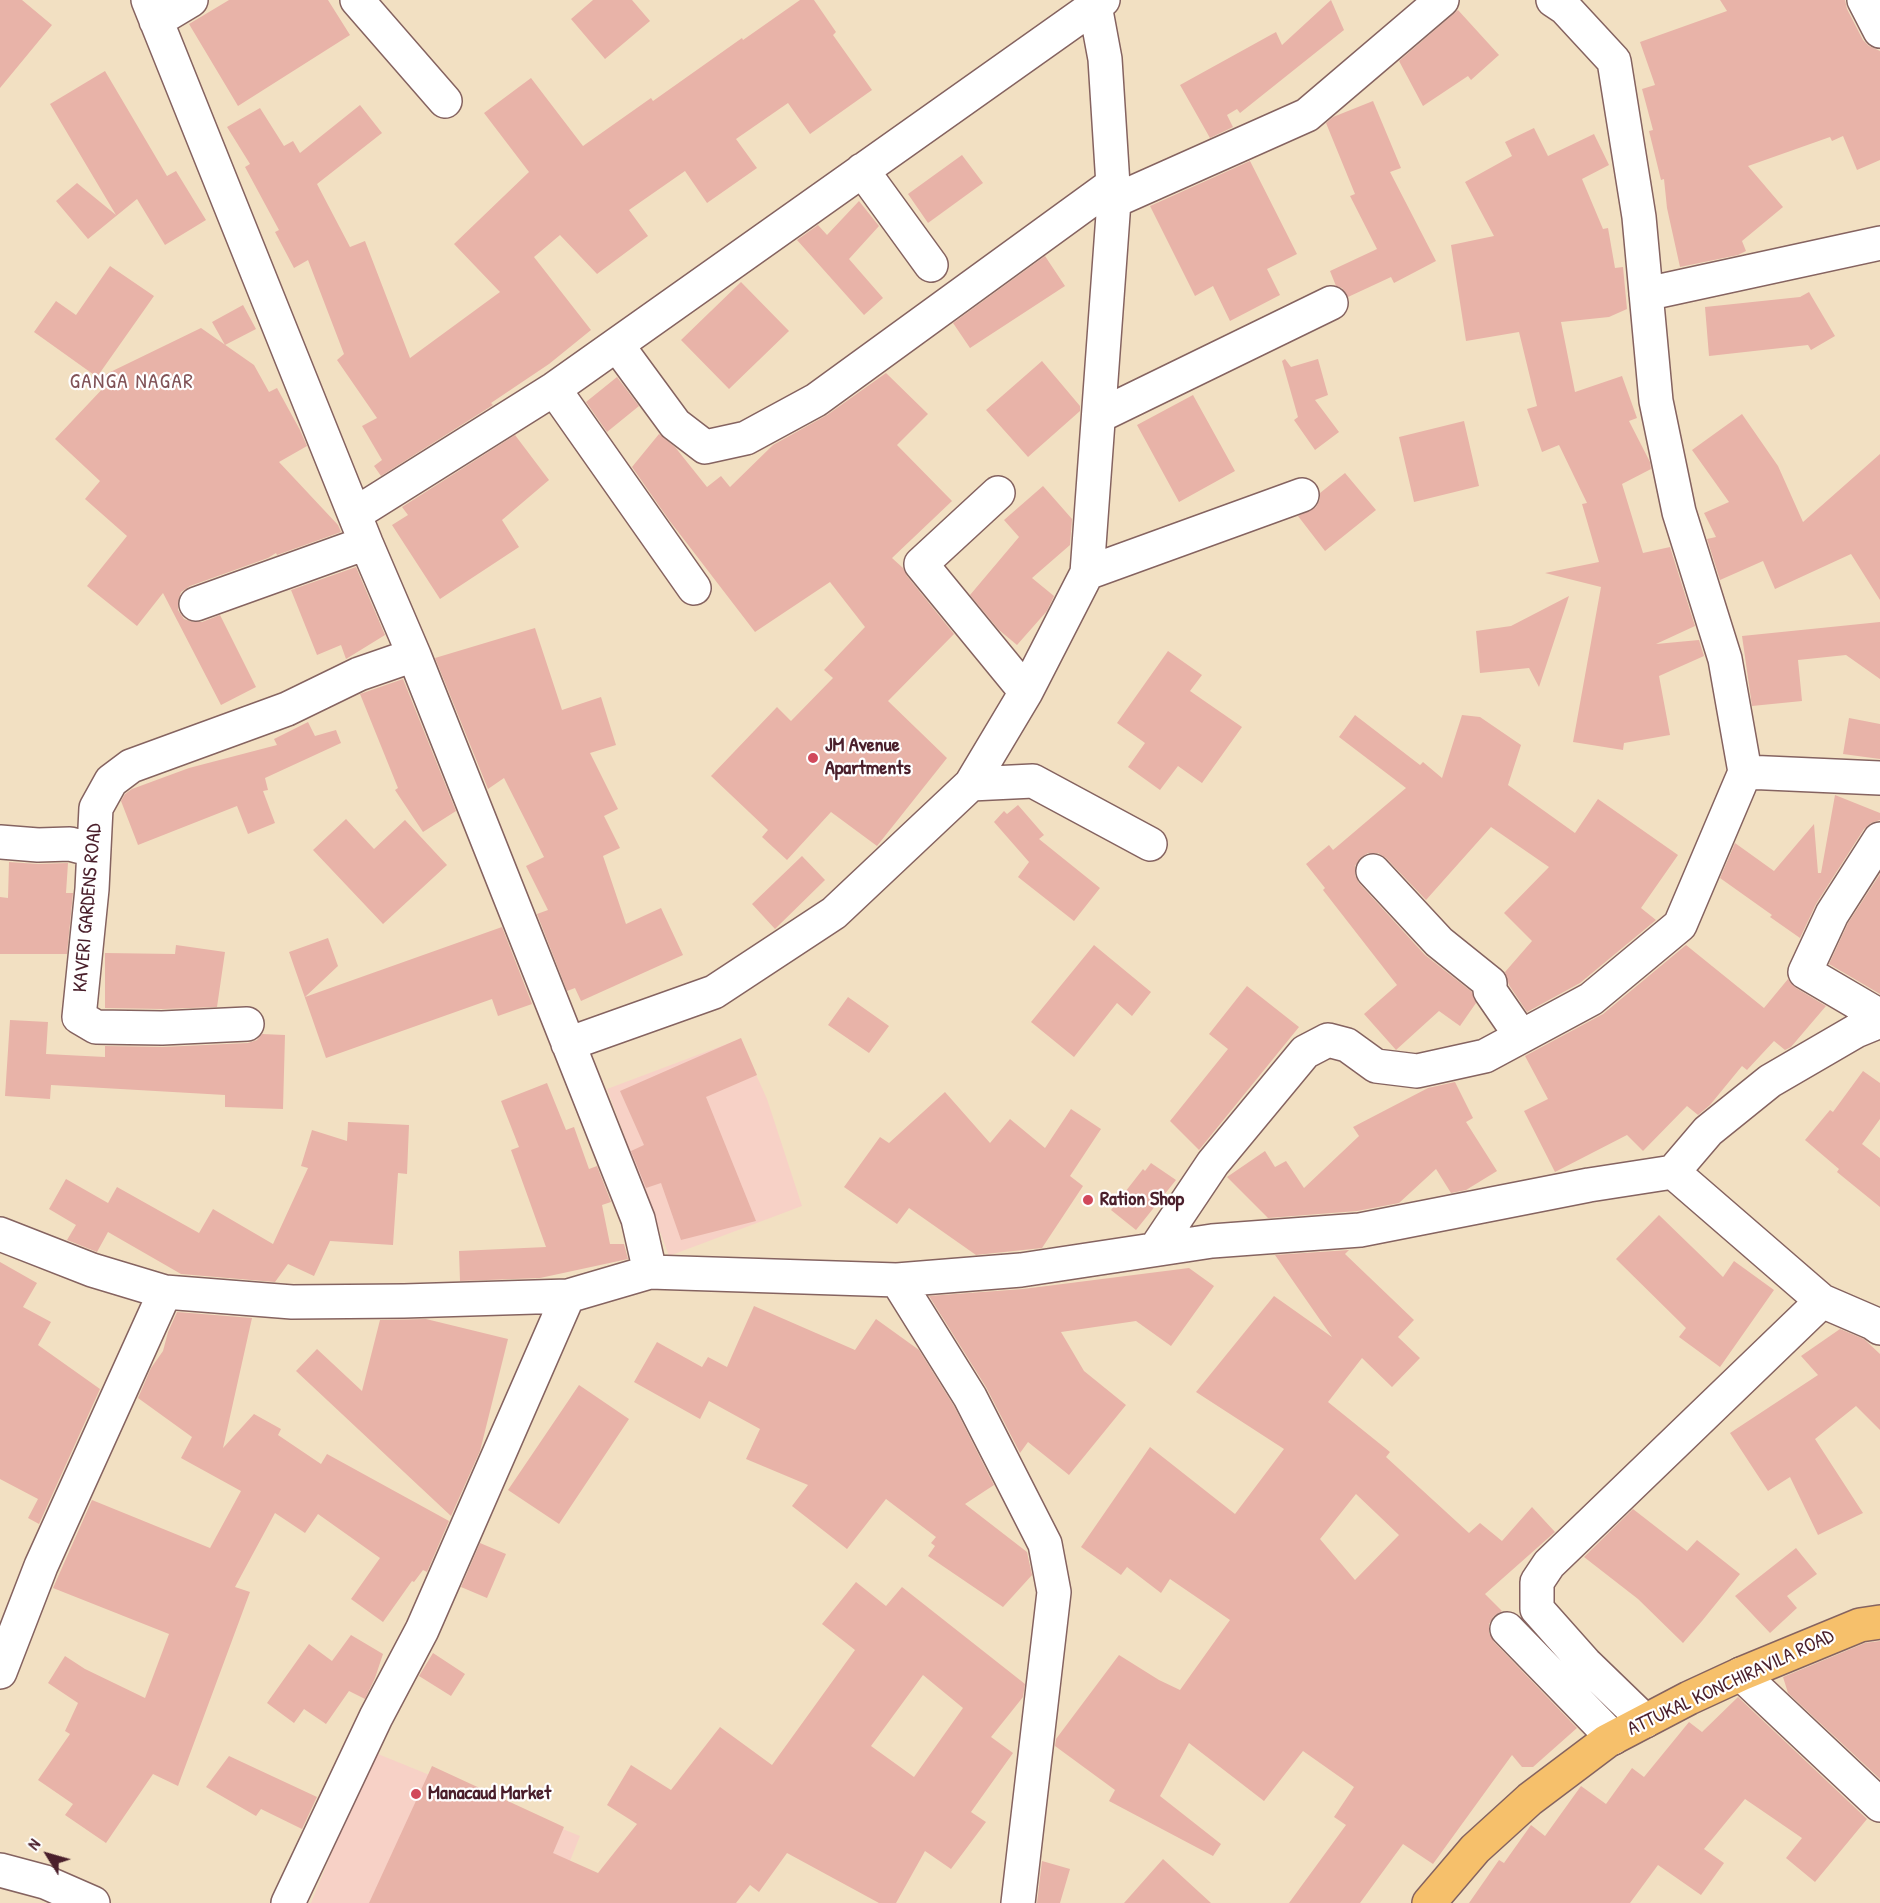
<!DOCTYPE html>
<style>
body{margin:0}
#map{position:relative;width:1880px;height:1903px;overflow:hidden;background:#f2e0c2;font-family:"Patrick Hand",sans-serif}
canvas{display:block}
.north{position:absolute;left:18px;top:1825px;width:60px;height:60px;-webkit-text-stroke:4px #fff;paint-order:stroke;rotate:307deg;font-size:16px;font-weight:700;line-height:24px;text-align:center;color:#4a1f2b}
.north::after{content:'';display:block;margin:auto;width:21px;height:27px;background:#4a1f2b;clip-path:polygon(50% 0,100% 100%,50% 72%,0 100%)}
</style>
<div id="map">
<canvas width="1880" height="1903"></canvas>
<div class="north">N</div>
</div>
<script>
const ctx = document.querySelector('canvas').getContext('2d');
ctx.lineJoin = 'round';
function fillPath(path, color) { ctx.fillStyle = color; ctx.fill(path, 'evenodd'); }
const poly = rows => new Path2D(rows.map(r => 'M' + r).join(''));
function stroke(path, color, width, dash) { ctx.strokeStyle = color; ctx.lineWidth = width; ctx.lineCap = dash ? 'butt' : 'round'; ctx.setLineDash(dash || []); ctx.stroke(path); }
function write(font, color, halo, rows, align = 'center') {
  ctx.font = font + ' "Patrick Hand",sans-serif'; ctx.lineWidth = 4.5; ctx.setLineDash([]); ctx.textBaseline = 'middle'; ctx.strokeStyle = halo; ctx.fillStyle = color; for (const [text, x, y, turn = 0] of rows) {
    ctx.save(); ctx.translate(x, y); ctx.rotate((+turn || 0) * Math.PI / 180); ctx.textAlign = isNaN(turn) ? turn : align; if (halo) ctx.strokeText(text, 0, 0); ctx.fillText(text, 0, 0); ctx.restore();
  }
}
fillPath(poly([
 [740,1039,767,1099,802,1206,669,1256,607,1089],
 [373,1752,580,1836,553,1903,311,1903]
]), '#f7d1c6');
fillPath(poly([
 [0,0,22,0,52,25,0,88],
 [229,0,328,0,350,35,238,106,189,24],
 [593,0,632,0,650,21,605,59,571,19],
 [800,0,814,0,836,32,833,35,872,90,810,134,788,103,736,139,757,168,707,203,685,171,629,210,648,236,597,274,560,235,534,257,591,330,549,364,491,403,493,405,381,476,374,466,382,460,362,426,377,418,337,360,344,354,308,260,294,268,275,232,279,230,245,167,250,164,227,127,260,108,284,146,293,141,300,153,360,105,382,133,317,184,350,247,365,241,410,358,500,292,454,244,529,172,484,113,531,78,583,146,651,98,653,101,742,38,743,40],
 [1331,0,1344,30,1240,113,1237,109,1227,115,1233,127,1210,138,1180,85,1276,32,1282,45],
 [1720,0,1845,0,1847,9,1863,40,1869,46,1880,51,1880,160,1857,170,1843,136,1832,141,1830,137,1748,166,1783,207,1742,241,1746,251,1738,255,1680,267,1667,208,1664,179,1661,180,1649,131,1653,130,1642,89,1655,85,1640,42,1727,11],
 [1458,10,1499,55,1471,80,1468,76,1423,106,1399,61],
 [105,71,167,176,176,171,206,220,165,245,137,199,88,239,56,201,77,183,116,215,50,104],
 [1373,101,1401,168,1390,172,1436,261,1394,283,1391,277,1348,297,1342,288,1336,286,1330,271,1377,249,1350,196,1355,194,1326,123,1333,117],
 [1534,128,1548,156,1594,134,1609,165,1582,179,1603,229,1608,228,1615,268,1623,267,1627,309,1609,317,1561,322,1575,392,1622,376,1637,418,1629,421,1650,462,1651,469,1622,484,1643,553,1670,547,1695,626,1656,644,1699,640,1704,656,1659,676,1670,735,1624,743,1623,750,1573,742,1601,587,1545,573,1599,562,1582,504,1587,503,1559,445,1542,452,1527,409,1537,406,1519,332,1466,341,1451,245,1494,236,1465,182,1512,156,1505,142],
 [962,155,983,183,928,223,908,194],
 [1250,161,1297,254,1267,269,1280,295,1230,321,1213,286,1195,296,1150,206],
 [859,201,879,226,849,259,883,298,864,315,797,240,818,225,827,235],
 [1045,256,1065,286,970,348,953,323],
 [110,266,154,296,97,377,34,332,56,301,76,315],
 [741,282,789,331,729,389,681,340],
 [1809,292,1835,336,1811,350,1808,345,1709,356,1705,307,1800,297],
 [243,305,256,329,225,345,212,322],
 [201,328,254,365,269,392,277,388,300,430,307,446,279,462,338,525,341,532,277,555,276,553,268,558,190,586,181,592,178,601,178,610,184,619,193,622,202,622,220,615,256,687,221,705,163,593,137,626,87,586,127,536,85,499,100,481,55,439,107,384,98,378],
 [1285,359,1291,367,1318,359,1328,395,1315,400,1339,432,1315,450,1294,420,1298,417,1282,361],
 [1042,361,1080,406,1080,411,1028,457,986,410],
 [886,373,928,414,897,445,952,501,892,558,903,568,907,576,954,634,888,701,947,758,877,846,831,812,787,860,762,837,768,830,711,776,777,707,791,721,833,678,824,670,865,627,830,582,755,632,669,520,632,467,659,434,675,447,707,487,721,476,730,487,773,445,827,415],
 [617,377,639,406,607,432,586,402],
 [1193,395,1235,471,1179,502,1137,425],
 [1742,414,1778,466,1803,522,1880,454,1880,600,1851,554,1775,589,1763,561,1720,580,1707,539,1716,537,1704,513,1729,502,1692,450],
 [1464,421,1479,486,1414,502,1399,437],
 [515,435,549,480,502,520,519,547,440,599,392,525,408,515,402,507],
 [1345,473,1376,510,1325,551,1298,516,1316,507,1320,499,1320,493],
 [1043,486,1072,519,1070,545,1032,578,1054,596,1047,611,1017,645,999,630,970,595,1019,537,1004,520],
 [356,567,385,635,346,659,341,645,317,655,291,590],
 [1569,596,1539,687,1529,668,1480,673,1476,631,1511,626],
 [1880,622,1880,679,1846,655,1798,660,1802,701,1752,706,1742,636],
 [535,628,562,710,601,697,616,745,590,753,618,809,604,816,620,848,603,856,626,924,661,908,683,955,581,1001,575,988,567,991,537,914,548,910,526,866,544,857,504,778,488,789,435,658],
 [1168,651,1202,675,1190,691,1242,727,1202,783,1178,766,1160,790,1128,767,1145,743,1117,723],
 [403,679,456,811,423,832,395,790,398,788,360,694],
 [1355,715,1420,765,1423,762,1442,778,1462,715,1480,717,1521,745,1508,785,1575,833,1598,799,1678,855,1641,908,1656,920,1580,983,1527,1012,1509,985,1505,972,1532,941,1504,913,1549,867,1491,827,1426,900,1386,858,1378,853,1368,853,1360,858,1355,866,1355,875,1359,883,1425,955,1472,992,1476,1003,1460,1026,1439,1011,1396,1050,1364,1014,1397,985,1323,890,1325,888,1306,864,1329,845,1333,850,1406,788,1339,737],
 [1849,718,1880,724,1880,759,1843,754],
 [308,722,315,736,336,730,341,743,265,778,268,790,263,791,275,823,248,834,237,806,138,845,121,801,125,794,132,789,189,768,277,745,274,739],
 [1835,795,1880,813,1880,820,1871,823,1864,829,1816,904,1800,938,1770,917,1772,915,1720,878,1735,843,1774,871,1814,824,1818,873,1821,873],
 [1018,805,1044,835,1039,839,1100,888,1074,921,1018,877,1029,862,994,822,1004,811,1007,814],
 [346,819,374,849,405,820,447,865,383,924,313,850],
 [802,856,825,880,775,929,752,904],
 [9,862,38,864,68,863,66,893,73,893,67,954,0,954,0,897,8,898],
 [1880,874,1880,994,1829,964,1848,923],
 [502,927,532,1004,498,1016,492,999,326,1058,289,952,328,938,338,966,305,997],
 [176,945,225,952,217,1007,162,1009,105,1008,105,953,175,954],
 [1094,945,1151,992,1132,1016,1117,1003,1074,1057,1031,1022],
 [1686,945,1764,1008,1788,979,1796,988,1826,1006,1791,1047,1785,1050,1774,1041,1747,1070,1742,1066,1710,1105,1698,1115,1687,1106,1643,1151,1627,1135,1555,1172,1524,1111,1548,1099,1525,1056,1603,1014],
 [1247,986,1299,1027,1199,1150,1170,1121,1228,1049,1209,1034],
 [848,997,889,1026,869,1053,828,1025],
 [10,1020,48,1022,46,1054,105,1057,105,1046,163,1047,248,1043,257,1040,262,1034,285,1035,283,1109,225,1107,225,1095,51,1085,50,1099,5,1096],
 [741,1038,757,1075,706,1097,756,1221,681,1240,661,1183,646,1188,631,1151,644,1145,620,1091],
 [1863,1071,1880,1083,1880,1119,1862,1144,1880,1158,1880,1207,1837,1172,1839,1169,1805,1140,1830,1110,1833,1112],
 [1455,1082,1473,1118,1466,1122,1497,1171,1466,1190,1451,1193,1436,1169,1399,1203,1357,1211,1268,1218,1227,1177,1265,1151,1275,1167,1286,1161,1304,1188,1359,1136,1353,1127,1428,1088],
 [547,1083,566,1130,574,1127,589,1169,597,1166,611,1202,602,1205,610,1244,624,1244,628,1259,540,1278,460,1281,459,1251,546,1247,511,1150,519,1147,501,1101],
 [945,1092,990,1143,1010,1119,1045,1148,1071,1109,1101,1129,1070,1176,1083,1186,1042,1248,976,1255,909,1208,897,1224,844,1187,880,1137,889,1143],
 [348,1122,409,1125,407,1174,398,1173,393,1245,330,1241,314,1276,288,1264,275,1282,181,1274,108,1232,97,1252,67,1240,76,1225,49,1209,66,1179,108,1203,117,1187,199,1233,213,1209,273,1244,308,1168,301,1166,312,1130,347,1141],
 [1151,1163,1176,1180,1136,1230,1111,1210,1143,1169,1145,1171],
 [1659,1215,1723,1277,1734,1261,1774,1290,1720,1367,1679,1337,1686,1328,1616,1259],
 [1349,1250,1345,1254,1414,1320,1398,1337,1420,1358,1392,1387,1362,1358,1328,1402,1390,1452,1386,1457,1469,1533,1480,1523,1502,1541,1532,1507,1555,1532,1485,1594,1502,1611,1494,1616,1489,1624,1489,1633,1494,1642,1577,1728,1533,1767,1522,1767,1512,1755,1433,1864,1403,1844,1360,1903,1289,1903,1346,1825,1334,1817,1354,1787,1303,1751,1264,1801,1189,1743,1160,1796,1221,1844,1213,1856,1109,1801,1115,1790,1055,1746,1056,1739,1119,1655,1159,1680,1180,1690,1230,1620,1170,1579,1161,1593,1127,1567,1121,1575,1081,1547,1150,1447,1235,1514,1284,1449,1196,1392,1274,1296,1332,1337,1275,1255],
 [1356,1494,1399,1535,1355,1580,1320,1539],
 [0,1262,37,1283,23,1307,51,1322,38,1345,100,1389,39,1524,28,1518,38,1499,0,1479],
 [1189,1268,1214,1286,1171,1346,1136,1321,1061,1332,1084,1371,1126,1405,1069,1475,1028,1442,1020,1453,986,1387,929,1296,1023,1289],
 [754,1306,855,1350,876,1319,919,1350,954,1406,994,1485,965,1504,1027,1552,1032,1575,1003,1607,928,1556,935,1546,931,1543,936,1537,886,1499,847,1549,792,1506,808,1485,746,1459,760,1429,709,1401,700,1419,634,1382,657,1342,702,1367,708,1357,727,1367],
 [177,1312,252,1318,223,1448,254,1414,281,1429,278,1435,321,1464,327,1454,449,1521,427,1572,423,1570,414,1582,412,1581,383,1622,351,1599,380,1558,318,1514,305,1533,275,1513,235,1587,250,1592,178,1786,153,1774,106,1843,65,1815,73,1804,38,1780,70,1734,65,1731,78,1703,48,1683,65,1656,85,1669,145,1698,169,1634,53,1588,92,1500,210,1548,241,1491,181,1458,192,1437,138,1398,151,1368,163,1351,168,1332],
 [426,1319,508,1339,480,1451,451,1516,296,1371,317,1349,362,1391,380,1320],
 [1840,1329,1864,1339,1880,1354,1880,1430,1856,1406,1815,1439,1863,1513,1818,1535,1790,1477,1768,1491,1730,1433,1818,1375,1801,1356],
 [579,1385,629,1419,559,1524,508,1490],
 [1633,1509,1687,1551,1697,1540,1740,1574,1702,1621,1683,1643,1638,1599,1584,1557],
 [480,1543,506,1554,487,1598,461,1587],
 [1796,1548,1817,1574,1787,1596,1797,1608,1770,1633,1735,1596],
 [856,1582,886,1606,902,1587,1025,1684,1023,1697,991,1737,1013,1753,971,1812,986,1822,951,1869,925,1851,896,1903,879,1903,787,1853,759,1892,750,1885,736,1903,369,1903,432,1766,564,1827,553,1853,598,1873,637,1824,607,1805,631,1765,671,1790,720,1727,772,1765,855,1650,822,1624],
 [923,1675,963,1708,914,1777,871,1746],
 [351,1635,383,1654,375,1678,365,1699,349,1691,326,1724,304,1709,294,1723,267,1703,309,1644,332,1661],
 [1880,1641,1880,1779,1788,1693,1783,1677,1865,1643],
 [433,1653,465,1674,451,1696,419,1676],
 [1738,1697,1867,1819,1815,1882,1786,1858,1802,1838,1745,1799,1704,1849,1724,1863,1701,1895,1658,1865,1630,1903,1469,1903,1499,1860,1504,1863,1531,1825,1545,1836,1581,1786,1606,1804,1632,1768,1644,1777,1689,1722,1702,1732],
 [229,1756,317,1797,302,1829,261,1809,256,1816,206,1787],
 [1163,1859,1211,1903,1124,1903],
 [1042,1861,1070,1869,1060,1903,1037,1903]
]), '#e8b3a8');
const minor = poly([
 [148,0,366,543,414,655,638,1219,650,1272],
 [357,0,445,101],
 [1864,0,1880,31],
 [156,21,191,0],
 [862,170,931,265],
 [1114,201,1307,115,1442,0],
 [1646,294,1880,243],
 [617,345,675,424,705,447,746,438,816,400,1113,184],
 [554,389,694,588],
 [1099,416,1331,303],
 [998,493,921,564,1026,692],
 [355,514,554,389,1103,0],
 [1087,573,1302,495],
 [196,604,366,543],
 [1745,772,1880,778],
 [971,784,1033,781,1150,844],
 [1880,839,1832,914,1805,972,1880,1016],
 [0,842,38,845,70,844,93,850],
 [1373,871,1439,942,1490,983,1490,991,1521,1036],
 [247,1024,162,1028,96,1027,79,1017,92,889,96,808,111,781,131,766,287,709,359,674,414,655],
 [568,1044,714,992,834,913,971,784,1026,692,1087,573,1114,201,1105,59,1094,0],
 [1673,1172,1822,1301,1873,1323,1880,1328],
 [0,1234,92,1270,165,1292,292,1302,404,1301,568,1296],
 [1156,1248,1213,1163,1305,1052,1328,1040,1347,1045,1376,1066,1417,1071,1485,1056,1591,999,1680,925,1745,772,1725,659,1679,512,1656,401,1639,217,1614,61,1565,8,1553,0],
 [897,1280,1021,1270,1212,1241,1360,1230,1589,1185,1673,1172,1708,1131,1770,1081,1856,1031,1880,1021],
 [1507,1629,1613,1738],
 [0,1672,41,1566,165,1292],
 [1741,1674,1880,1805],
 [1645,1721,1585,1663,1537,1609,1537,1582,1549,1564,1822,1301],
 [0,1870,45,1882,93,1903],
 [288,1903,376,1717,422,1630,568,1296,650,1272,897,1280,970,1397,1045,1544,1054,1592,1018,1903]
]);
const major = poly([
 [1429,1903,1475,1849,1530,1799,1607,1741,1689,1698,1741,1674,1860,1625,1880,1622]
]);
stroke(minor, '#856360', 36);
stroke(major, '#856360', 36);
stroke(minor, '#fff', 33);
stroke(major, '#f6c06b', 33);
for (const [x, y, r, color] of [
 [813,758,6,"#d1495b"],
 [1088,1200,6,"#d1495b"],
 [416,1794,6,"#d1495b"]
]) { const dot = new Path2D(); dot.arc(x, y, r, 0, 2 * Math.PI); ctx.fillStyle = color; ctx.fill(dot); stroke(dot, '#fff', 2); }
write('bold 20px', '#4a1f2b', '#fff', [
 ["JM Avenue",825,746],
 ["Apartments",825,769],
 ["Ration Shop",1100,1200],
 ["Manacaud Market",428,1794]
], 'left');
write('20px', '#4a1f2b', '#fff', [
 ["KAVERI GARDENS ROAD",88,908,-85],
 ["ATTUKAL KONCHIRAVILA ROAD",1731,1683,-25]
]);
ctx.letterSpacing = '1.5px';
write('21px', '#815357', '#fff', [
 ["GANGA NAGAR",132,382]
]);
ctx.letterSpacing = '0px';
</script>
